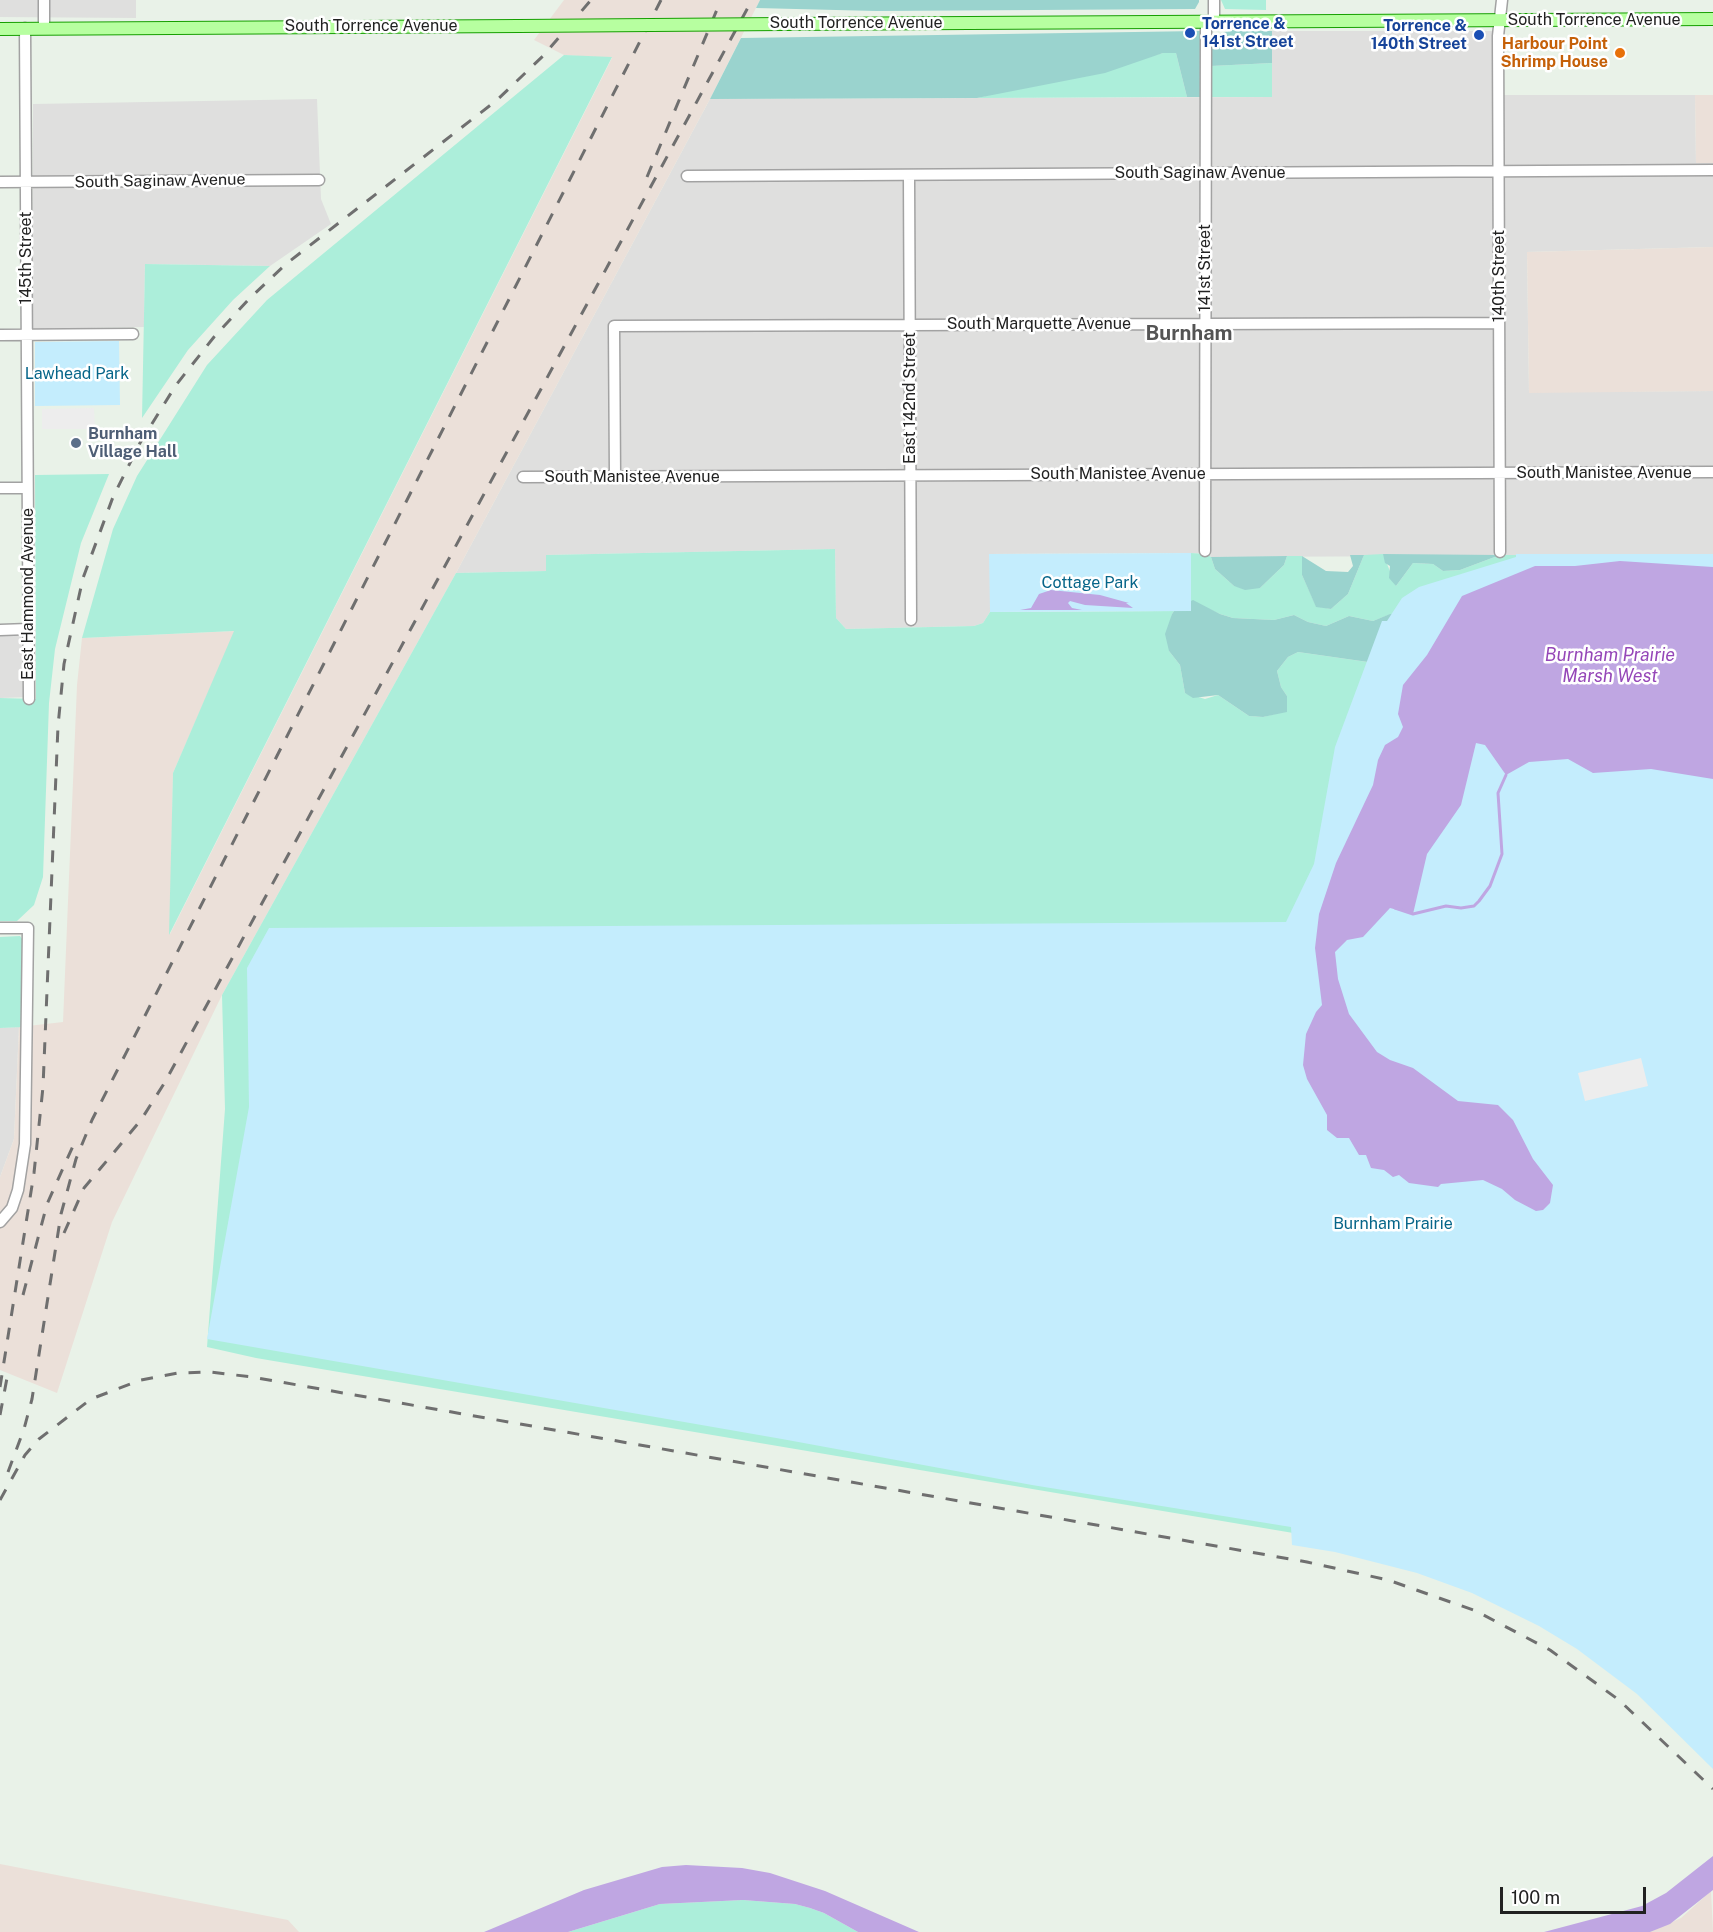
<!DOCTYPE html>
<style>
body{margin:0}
#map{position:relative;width:1713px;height:1932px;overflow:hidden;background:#e9f2e8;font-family:"Public Sans",sans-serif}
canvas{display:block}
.scale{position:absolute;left:1500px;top:1887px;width:146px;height:27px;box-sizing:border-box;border:3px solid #212121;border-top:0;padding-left:8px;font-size:18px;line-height:21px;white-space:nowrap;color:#212121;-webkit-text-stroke:4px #fff;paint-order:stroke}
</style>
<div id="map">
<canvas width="1713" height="1932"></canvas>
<div class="scale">100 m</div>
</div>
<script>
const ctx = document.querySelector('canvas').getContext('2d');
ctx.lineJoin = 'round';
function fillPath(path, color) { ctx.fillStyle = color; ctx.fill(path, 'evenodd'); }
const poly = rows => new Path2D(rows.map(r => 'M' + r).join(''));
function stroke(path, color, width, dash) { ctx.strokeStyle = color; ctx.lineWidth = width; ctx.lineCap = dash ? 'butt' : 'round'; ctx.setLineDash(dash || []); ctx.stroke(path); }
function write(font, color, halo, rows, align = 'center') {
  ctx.font = font + ' "Public Sans",sans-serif'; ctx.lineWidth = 5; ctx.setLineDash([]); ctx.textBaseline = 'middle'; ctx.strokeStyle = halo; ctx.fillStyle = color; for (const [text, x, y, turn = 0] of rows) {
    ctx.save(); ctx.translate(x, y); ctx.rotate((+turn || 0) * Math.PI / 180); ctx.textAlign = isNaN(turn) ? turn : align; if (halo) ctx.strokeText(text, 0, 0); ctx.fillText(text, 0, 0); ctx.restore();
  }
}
fillPath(poly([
 [0,0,136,0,136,18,0,17],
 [1272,31,1494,31,1495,95,1695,95,1696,163,1713,163,1713,247,1527,252,1529,392,1713,391,1713,555,1211,557,1206,554,1191,553,990,554,990,612,983,623,974,626,846,629,836,618,835,549,547,555,546,571,456,573,710,99,1272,97],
 [317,99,321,199,331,224,270,266,145,264,144,327,32,329,33,104],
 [0,630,28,630,28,697,0,698],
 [19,1027,14,1139,0,1177,0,1028]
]), '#dfdfde');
fillPath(poly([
 [564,0,760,0,710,99,456,573,222,995,112,1222,57,1393,0,1370,0,1177,14,1139,19,1027,63,1022,77,685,82,638,235,631,173,773,170,934,612,58,564,55,534,40],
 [1695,95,1713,95,1713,163,1696,163],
 [1713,247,1713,391,1529,393,1527,252],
 [0,1864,288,1920,299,1932,0,1932],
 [1711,1891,1713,1932,1650,1932,1681,1918]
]), '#ebe0d9');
fillPath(poly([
 [1221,0,1266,0,1266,10,1225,9],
 [1163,53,1176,53,1187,97,977,98],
 [564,55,612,57,169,935,173,773,234,631,82,638,113,529,137,476,207,365,267,300],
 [1272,63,1272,97,1211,97,1211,66],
 [145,264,270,266,233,300,188,350,142,418],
 [109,474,81,543,55,649,49,703,43,877,34,905,17,921,0,921,0,698,36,699,35,475],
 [835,549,836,618,846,629,974,626,983,623,990,612,1174,611,1172,614,1169,651,1180,665,1185,693,1205,699,1218,695,1249,716,1263,717,1287,711,1287,696,1281,687,1277,671,1288,657,1298,652,1368,662,1391,614,1373,621,1349,616,1326,626,1308,622,1294,615,1274,620,1233,618,1220,614,1191,601,1191,553,1206,554,1211,557,1215,569,1234,586,1260,588,1284,565,1287,556,1302,556,1302,575,1316,606,1331,609,1348,594,1364,555,1383,554,1396,586,1413,563,1433,564,1443,571,1460,570,1500,555,1713,555,1606,1645,1388,1549,256,1358,207,1347,225,1109,222,995,456,573,546,571,546,555],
 [20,936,25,943,24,1027,0,1028,0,937],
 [743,1900,795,1904,810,1908,824,1913,858,1932,568,1932,660,1904]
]), '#aceeda');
fillPath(poly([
 [760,0,1199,0,1199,2,1195,9,876,11,756,8],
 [1232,30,1272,31,1272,63,1211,66,1211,44,1216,35],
 [1200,31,1200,97,1187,97,1176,53,1163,53,1105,73,977,98,710,99,741,38],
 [1383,554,1500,555,1460,570,1443,571,1433,564,1413,563,1396,586,1389,578,1390,566,1385,563],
 [1350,555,1364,555,1348,594,1331,609,1316,607,1302,575,1302,556,1326,571,1348,572,1353,566],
 [1287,556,1284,565,1260,588,1245,590,1234,586,1215,569,1211,557],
 [1193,600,1220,614,1233,618,1274,620,1294,615,1308,622,1326,626,1349,616,1373,621,1390,614,1415,617,1368,662,1298,652,1288,657,1277,671,1281,687,1287,696,1287,712,1263,717,1249,716,1218,695,1193,698,1185,693,1180,665,1169,651,1165,634,1172,614,1174,611,1191,611,1191,601]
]), '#9ad3ce');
fillPath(poly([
 [119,341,120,405,35,406,35,342],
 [1191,553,1191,611,990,612,989,554],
 [1516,554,1713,554,1713,1769,1637,1694,1577,1649,1539,1626,1472,1593,1417,1573,1335,1552,1292,1545,1291,1527,1032,1485,782,1439,207,1339,249,1107,247,968,269,928,1286,922,1314,864,1335,747,1382,621,1387,621,1402,598,1419,587,1516,557]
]), '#c4edfd');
fillPath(poly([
 [94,408,95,429,42,429,42,409],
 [1641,1058,1648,1086,1585,1101,1578,1073]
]), '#ededed');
fillPath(poly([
 [1620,561,1713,567,1713,779,1651,769,1593,773,1568,759,1529,762,1506,775,1485,745,1476,743,1461,805,1427,854,1413,914,1390,908,1363,937,1347,940,1335,952,1338,979,1349,1014,1377,1052,1390,1060,1413,1068,1458,1101,1498,1105,1513,1120,1533,1159,1553,1185,1550,1203,1543,1210,1536,1211,1515,1200,1502,1189,1483,1180,1441,1184,1438,1187,1409,1183,1399,1175,1393,1177,1384,1170,1371,1168,1366,1155,1359,1155,1349,1138,1337,1138,1327,1130,1327,1115,1307,1079,1303,1065,1306,1034,1316,1012,1322,1005,1315,948,1319,914,1336,863,1373,785,1378,760,1385,745,1398,737,1403,727,1398,714,1403,685,1427,655,1462,596,1535,566,1575,566],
 [1051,590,1100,595,1129,603,1126,603,1133,608,1085,605,1070,601,1068,603,1072,608,1082,610,1020,610,1031,608,1039,594],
 [1713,1856,1713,1890,1670,1924,1650,1932,1544,1932,1642,1906,1666,1893],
 [686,1865,742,1868,770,1873,825,1891,919,1932,858,1932,824,1913,810,1908,795,1904,743,1900,660,1904,568,1932,484,1932,584,1890,662,1867]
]), '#bfa6e2');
stroke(poly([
 [1395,908,1413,914,1446,906,1461,908,1474,906,1479,901,1490,886,1502,854,1498,793,1506,775]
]), '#bfa6e2', 3);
const minor = poly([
 [44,0,44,28],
 [1214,0,1214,22],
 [25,28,29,699],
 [687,176,1713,170],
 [909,176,911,620],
 [0,182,319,180],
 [0,335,133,334],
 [523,477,1713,472],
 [615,477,614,326,1499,323],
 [0,488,27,488],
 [1205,551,1206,22],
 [1500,552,1498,36,1502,0],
 [0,630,28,629],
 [0,928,28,928,25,1144,18,1190,12,1208,0,1222]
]);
const major = poly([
 [783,24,1713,19],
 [0,29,519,26]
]);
stroke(minor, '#a2a2a2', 13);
stroke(major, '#169f00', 14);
stroke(minor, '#fff', 10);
stroke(major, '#b7ffa0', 12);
stroke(poly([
 [647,177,721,0],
 [64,1233,84,1188,141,1120,165,1082,752,0],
 [23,1295,47,1204,77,1137],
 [0,1387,34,1173,43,1087,58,726,64,664,83,578,113,497,140,443,176,385,214,337,249,299,286,264,497,100,543,56,591,0],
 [0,1415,7,1378],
 [8,1472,24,1429,32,1399,61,1214,76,1159,92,1120,661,0],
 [0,1500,25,1455,39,1439,91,1399,141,1380,178,1373,210,1372,252,1377,1307,1562,1388,1580,1476,1611,1550,1650,1619,1700,1713,1789]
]), '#6f6f6f', 3, [12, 12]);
const majorBridge = poly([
 [519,26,783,24]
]);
stroke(majorBridge, '#169f00', 14, []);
stroke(majorBridge, '#b7ffa0', 12);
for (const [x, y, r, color] of [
 [1190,33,6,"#1a4fb4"],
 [1479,35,6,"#1a4fb4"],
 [1620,53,6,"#e8710a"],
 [76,443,6,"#5c6f8a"]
]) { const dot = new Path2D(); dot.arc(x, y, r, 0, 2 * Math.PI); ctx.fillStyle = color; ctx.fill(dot); stroke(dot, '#fff', 2); }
write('16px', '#212121', '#fff', [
 ["South Torrence Avenue",1594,20],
 ["South Torrence Avenue",856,23],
 ["South Torrence Avenue",371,26],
 ["South Saginaw Avenue",1200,173],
 ["South Saginaw Avenue",160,181,-1],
 ["145th Street",26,258,-90],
 ["141st Street",1205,268,-90],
 ["140th Street",1499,276,-90],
 ["South Marquette Avenue",1039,324],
 ["East 142nd Street",910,398,-90],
 ["South Manistee Avenue",1604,473],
 ["South Manistee Avenue",1118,474],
 ["South Manistee Avenue",632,477],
 ["East Hammond Avenue",28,594,-90]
]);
write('bold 16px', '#164399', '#fff', [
 ["Torrence &",1202,24],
 ["141st Street",1202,42],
 ["Torrence &",1467,26,"right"],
 ["140th Street",1467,44,"right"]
], 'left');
write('bold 16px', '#c56008', '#fff', [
 ["Harbour Point",1608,44],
 ["Shrimp House",1608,62]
], 'right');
write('16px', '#066589', '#fff', [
 ["Lawhead Park",77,374],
 ["Cottage Park",1090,583],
 ["Burnham Prairie",1393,1224]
]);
write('bold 16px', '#4e5e75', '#fff', [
 ["Burnham",88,434],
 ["Village Hall",88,452]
], 'left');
write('italic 18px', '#9547b8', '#fff', [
 ["Burnham Prairie",1610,655],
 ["Marsh West",1610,676]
]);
write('bold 20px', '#545454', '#fff', [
 ["Burnham",1189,334]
]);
</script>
